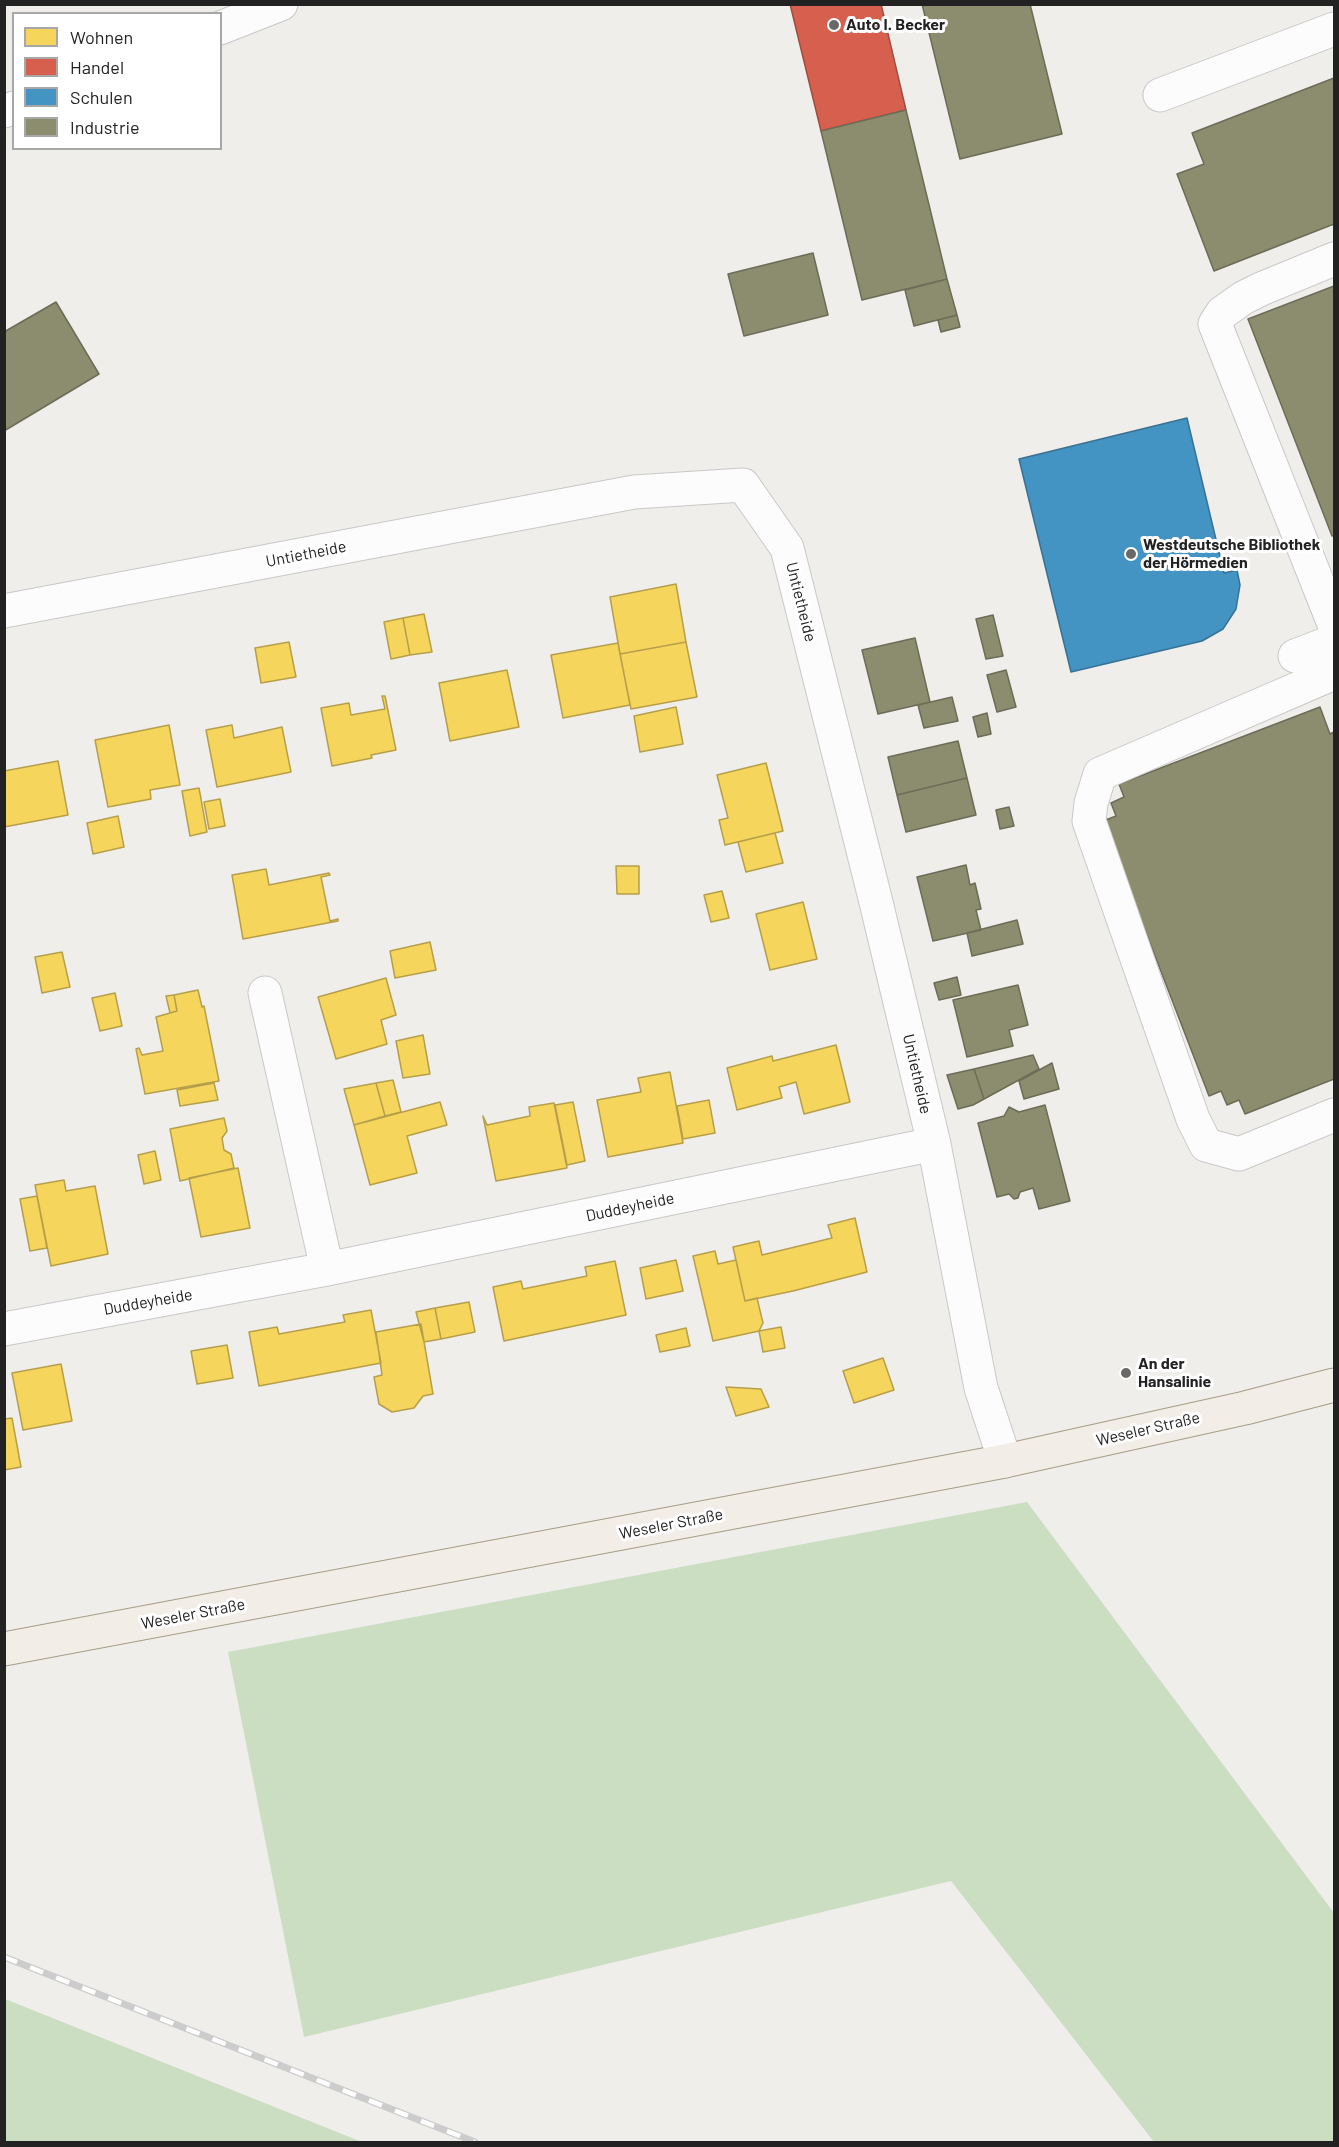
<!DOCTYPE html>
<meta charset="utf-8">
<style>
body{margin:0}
#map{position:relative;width:1339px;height:2147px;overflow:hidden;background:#f0eeeb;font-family:Barlow,sans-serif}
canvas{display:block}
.frame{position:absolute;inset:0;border:6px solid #222;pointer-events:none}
.legend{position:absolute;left:12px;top:12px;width:210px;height:138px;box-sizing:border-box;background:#fff;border:2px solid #a7a7a7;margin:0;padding:8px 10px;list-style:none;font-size:18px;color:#222}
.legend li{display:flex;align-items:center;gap:12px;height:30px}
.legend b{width:30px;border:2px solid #a7a7a7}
</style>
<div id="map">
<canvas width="1339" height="2147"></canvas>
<div class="frame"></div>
<ul class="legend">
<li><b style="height:16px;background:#f6d55c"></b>Wohnen</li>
<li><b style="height:16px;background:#d6604d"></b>Handel</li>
<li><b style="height:16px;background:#4393c3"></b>Schulen</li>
<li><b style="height:16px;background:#8c8c6e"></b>Industrie</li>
</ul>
</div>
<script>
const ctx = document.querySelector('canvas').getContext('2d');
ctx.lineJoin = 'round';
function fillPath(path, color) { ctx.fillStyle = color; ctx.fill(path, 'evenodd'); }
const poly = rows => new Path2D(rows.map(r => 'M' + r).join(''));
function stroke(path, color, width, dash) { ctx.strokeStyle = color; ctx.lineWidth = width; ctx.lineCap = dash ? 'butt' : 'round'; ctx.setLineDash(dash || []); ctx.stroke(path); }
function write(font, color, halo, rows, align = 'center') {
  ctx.font = font + ' Barlow,sans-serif'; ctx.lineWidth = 6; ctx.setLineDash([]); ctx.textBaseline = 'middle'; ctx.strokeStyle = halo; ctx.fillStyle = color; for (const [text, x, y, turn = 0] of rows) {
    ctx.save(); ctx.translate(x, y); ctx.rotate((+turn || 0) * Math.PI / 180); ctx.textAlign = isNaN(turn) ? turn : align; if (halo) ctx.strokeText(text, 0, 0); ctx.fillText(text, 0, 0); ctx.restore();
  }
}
fillPath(poly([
 [1027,1502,1334,1913,1334,2142,1154,2142,951,1881,304,2037,228,1652],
 [4,1999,5,1999,362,2142,5,2142]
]), '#cbdec1');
const homes = poly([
 [676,584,686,642,620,654,610,597,676,584],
 [424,614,432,652,410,655,403,618,424,614],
 [403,618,410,655,391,659,384,622,403,618],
 [289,642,296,677,261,683,255,648,289,642],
 [686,642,697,697,631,709,620,654,686,642],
 [618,643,630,705,563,718,551,655,618,643],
 [507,670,519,727,450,741,439,683,507,670],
 [382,696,385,696,396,750,371,755,372,758,332,766,321,708,349,703,351,715,385,709,382,696],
 [676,707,683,744,640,752,634,716,676,707],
 [169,725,180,785,150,790,151,799,108,807,95,740,169,725],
 [232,725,234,738,282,727,291,772,217,787,206,730,232,725],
 [58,761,68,815,4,827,4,771,58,761],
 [766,763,783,831,725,845,719,820,728,818,717,775,766,763],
 [199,788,207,832,190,836,182,791,199,788],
 [220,799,225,826,209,829,204,802,220,799],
 [118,816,124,847,93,854,87,823,118,816],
 [775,833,783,863,746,872,738,842,775,833],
 [616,866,639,866,639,894,617,894,616,866],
 [266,869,269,885,329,873,330,875,321,877,330,921,338,919,338,921,243,939,232,875,266,869],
 [722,891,729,918,711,922,704,895,722,891],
 [803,902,817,959,770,970,756,914,803,902],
 [430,942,436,970,395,978,390,951,430,942],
 [62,952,70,987,42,993,35,957,62,952],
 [386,978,396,1015,381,1020,387,1044,336,1059,318,997,386,978],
 [198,990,202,1007,204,1006,219,1081,145,1094,136,1049,139,1048,142,1055,163,1051,156,1017,177,1011,174,995,198,990],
 [115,993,122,1026,100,1031,92,998,115,993],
 [174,995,177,1011,170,1013,166,996,174,995],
 [423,1035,430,1074,403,1078,396,1041,423,1035],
 [836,1045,850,1102,804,1114,796,1082,779,1087,782,1098,737,1110,727,1068,772,1056,773,1061,836,1045],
 [670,1072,683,1143,608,1157,597,1100,641,1092,638,1078,670,1072],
 [393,1080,401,1112,385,1116,376,1083,393,1080],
 [214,1083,218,1100,180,1106,177,1090,214,1083],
 [376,1083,385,1116,354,1125,344,1089,376,1083],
 [709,1100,715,1133,683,1139,677,1106,709,1100],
 [440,1102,447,1125,407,1136,417,1173,370,1185,354,1125,440,1102],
 [573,1102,585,1161,567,1165,555,1105,573,1102],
 [554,1103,567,1168,496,1181,483,1116,487,1125,530,1116,529,1107,554,1103],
 [224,1118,227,1131,222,1138,224,1150,231,1154,234,1168,180,1181,170,1129,224,1118],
 [155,1151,161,1180,144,1184,138,1155,155,1151],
 [238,1168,250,1228,201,1237,189,1178,238,1168],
 [64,1180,66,1191,95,1186,108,1254,51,1266,35,1185,64,1180],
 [37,1196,47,1248,30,1251,20,1199,37,1196],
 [855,1218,867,1272,793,1291,745,1301,733,1247,759,1241,762,1255,832,1238,828,1225,855,1218],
 [715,1251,718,1264,736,1260,745,1301,757,1298,763,1323,759,1331,713,1341,693,1256,715,1251],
 [676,1260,683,1291,646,1299,640,1268,676,1260],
 [615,1261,626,1315,504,1341,493,1287,521,1281,523,1289,587,1276,585,1267,615,1261],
 [469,1302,475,1332,441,1339,435,1308,469,1302],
 [435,1308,441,1339,424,1342,416,1312,435,1308],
 [371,1310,381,1363,259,1386,249,1332,277,1327,279,1334,345,1322,343,1315,371,1310],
 [421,1324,433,1394,423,1396,414,1408,392,1412,379,1404,374,1377,382,1375,376,1332,421,1324],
 [781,1327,785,1348,763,1352,759,1331,781,1327],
 [686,1328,690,1346,660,1352,656,1335,686,1328],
 [227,1345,233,1378,197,1384,191,1351,227,1345],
 [883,1358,894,1390,854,1403,843,1371,883,1358],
 [61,1364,72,1421,23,1430,12,1373,61,1364],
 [726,1387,761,1389,769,1407,736,1416,726,1387],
 [12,1418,21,1467,4,1470,4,1419,12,1418]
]);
fillPath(homes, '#f6d55c');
stroke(homes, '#b69f4b', 1.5);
const shops = poly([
 [790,4,881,4,906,110,821,131,790,4]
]);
fillPath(shops, '#d6604d');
stroke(shops, '#a04d40', 1.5);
const schools = poly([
 [1187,418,1224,573,1237,570,1240,585,1236,609,1223,629,1202,641,1071,672,1019,459,1187,418]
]);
fillPath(schools, '#4393c3');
stroke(schools, '#397193', 1.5);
const industry = poly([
 [922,4,1030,4,1062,134,960,159,922,4],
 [1334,78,1334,224,1214,271,1177,174,1204,164,1192,133,1334,78],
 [906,110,947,279,862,300,821,131,906,110],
 [813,253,828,315,744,336,728,274,813,253],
 [947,279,957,315,914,326,905,290,947,279],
 [1334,286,1334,536,1332,536,1248,319,1334,286],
 [56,302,99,374,4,431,4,332,56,302],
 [957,315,960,327,941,332,938,320,957,315],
 [993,615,1003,656,986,659,976,619,993,615],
 [915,638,930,702,878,714,862,650,915,638],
 [1006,670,1016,707,997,712,987,675,1006,670],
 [952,697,958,721,924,728,918,705,952,697],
 [1320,707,1330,734,1334,732,1334,1079,1245,1114,1239,1100,1227,1105,1221,1091,1209,1096,1103,821,1116,816,1111,803,1124,797,1119,784,1320,707],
 [987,713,991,734,978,737,973,717,987,713],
 [958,741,967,778,897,795,888,757,958,741],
 [967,778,976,815,906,832,897,795,967,778],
 [1009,807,1014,826,1000,829,996,810,1009,807],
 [966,865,970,885,975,883,981,909,976,910,981,930,933,941,917,877,966,865],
 [1017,920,1023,944,972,956,967,933,1017,920],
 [957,977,961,995,939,1000,934,983,957,977],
 [1018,985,1028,1025,1009,1030,1013,1046,967,1057,953,1000,1018,985],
 [1033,1055,1039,1069,984,1099,974,1069,1033,1055],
 [1052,1063,1059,1089,1024,1099,1019,1081,1052,1063],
 [974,1069,984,1099,973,1105,958,1109,947,1075,974,1069],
 [1045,1105,1070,1201,1039,1209,1033,1188,1020,1192,1018,1198,1014,1199,1009,1194,997,1197,978,1123,1004,1116,1009,1107,1019,1112,1045,1105]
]);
fillPath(industry, '#8c8c6e');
stroke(industry, '#6c6c57', 1.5);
const minor = poly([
 [220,28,281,4],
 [1160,95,1334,29],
 [4,111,14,108],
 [1334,259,1261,289,1243,298,1222,313,1215,324,1334,624],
 [4,611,634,492,743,485,787,548,875,898,934,1144,981,1388,1005,1461],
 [1295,656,1334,641],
 [1334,673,1100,774,1091,803,1089,821,1193,1119,1206,1145,1239,1154,1334,1115],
 [265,993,327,1269],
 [4,1329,327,1269,934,1144]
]);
const major = poly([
 [4,1649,1005,1461,1245,1408,1334,1385]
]);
stroke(minor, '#c9c8c7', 35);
stroke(major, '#a79c86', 35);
stroke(minor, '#fdfcfc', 33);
stroke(major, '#f3ede7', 33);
const rail = poly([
 [4,1957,475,2142]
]);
stroke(rail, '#ccc', 7);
stroke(rail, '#fff', 4.5, [14]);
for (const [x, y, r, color] of [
 [834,25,6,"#6a6968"],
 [1131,554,6,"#6a6968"],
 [1126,1373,6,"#6a6968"]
]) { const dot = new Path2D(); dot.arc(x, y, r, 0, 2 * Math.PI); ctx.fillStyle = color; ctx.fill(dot); stroke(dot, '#fff', 2); }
write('bold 16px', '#222', '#fff', [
 ["Auto I. Becker",846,25],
 ["Westdeutsche Bibliothek",1143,545],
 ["der Hörmedien",1143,563],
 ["An der",1138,1364],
 ["Hansalinie",1138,1382]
], 'left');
write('16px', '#222', '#fff', [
 ["Untietheide",306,554,-11],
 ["Untietheide",801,602,76],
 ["Untietheide",917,1074,77],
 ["Duddeyheide",630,1207,-12],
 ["Duddeyheide",148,1302,-10],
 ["Weseler Straße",1148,1429,-13],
 ["Weseler Straße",671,1524,-11],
 ["Weseler Straße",193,1614,-11]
]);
</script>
